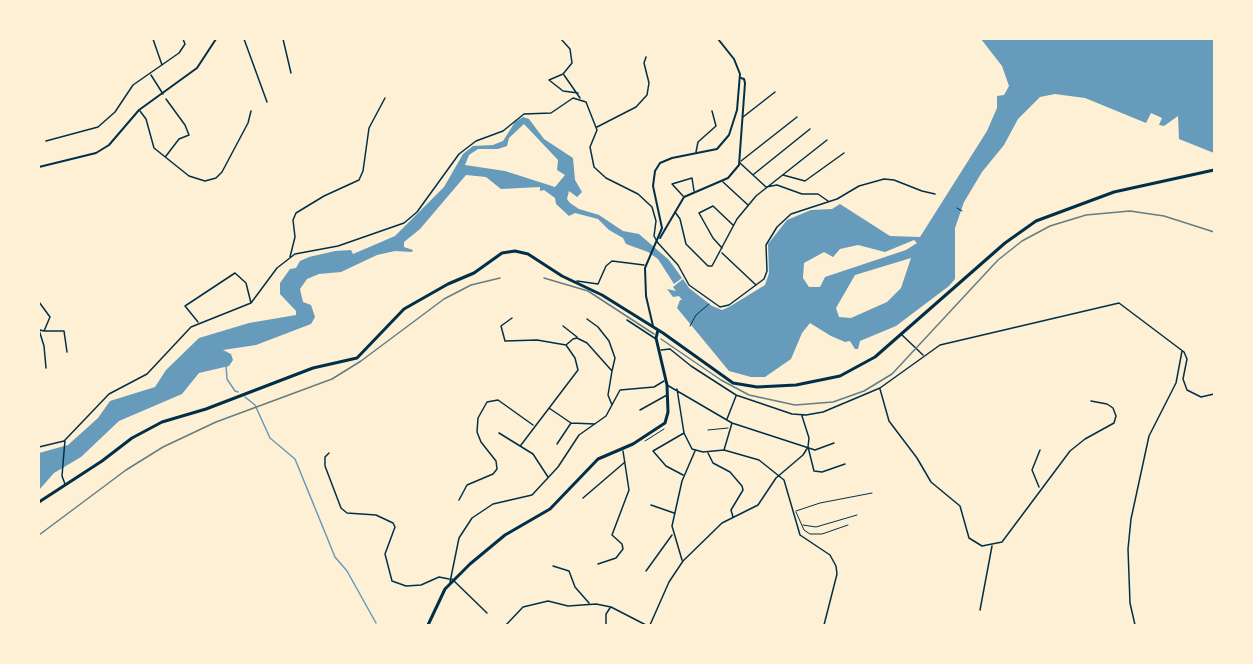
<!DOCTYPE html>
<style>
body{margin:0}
#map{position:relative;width:1253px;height:664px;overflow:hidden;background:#fdf0d5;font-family:Inter,sans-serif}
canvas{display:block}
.frame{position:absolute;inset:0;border:40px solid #fdf0d5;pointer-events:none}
</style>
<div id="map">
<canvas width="1253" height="664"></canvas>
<div class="frame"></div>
</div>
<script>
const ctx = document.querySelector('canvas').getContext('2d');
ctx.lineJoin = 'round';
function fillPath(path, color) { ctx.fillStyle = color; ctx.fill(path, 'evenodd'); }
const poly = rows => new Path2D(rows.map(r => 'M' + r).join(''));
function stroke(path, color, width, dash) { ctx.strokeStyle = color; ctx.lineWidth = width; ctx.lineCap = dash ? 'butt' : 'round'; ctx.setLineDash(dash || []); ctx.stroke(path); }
fillPath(poly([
 [981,39,1214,39,1214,153,1179,139,1178,116,1164,126,1159,125,1162,118,1151,113,1146,123,1085,98,1055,94,1040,97,1018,119,1004,145,982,172,964,202,955,228,955,279,949,286,896,326,860,341,858,349,855,349,850,341,845,342,831,336,810,323,802,333,791,359,765,377,751,377,729,371,677,308,680,300,682,300,679,296,673,297,667,289,676,291,673,287,683,279,689,288,712,306,722,310,729,307,765,285,769,273,768,244,787,220,811,210,832,209,840,204,890,236,920,237,987,131,997,108,997,96,1004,95,1009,86,1002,66],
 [914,240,917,243,906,250,825,277,820,287,809,287,803,278,804,263,824,252,833,257,840,249,858,245,885,252],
 [911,258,901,288,887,302,851,318,839,317,836,308,855,275],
 [523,117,529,119,544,139,573,158,575,180,582,192,577,197,569,191,567,199,570,203,579,209,599,215,623,231,639,234,669,260,682,278,674,284,658,259,648,252,626,244,623,238,609,230,598,219,575,213,569,216,556,204,555,198,544,190,540,191,540,187,501,189,486,177,466,175,420,229,404,242,404,247,413,250,412,252,395,251,377,255,341,272,319,274,307,279,300,289,303,302,311,305,315,317,311,324,256,345,223,350,231,354,233,360,229,366,199,373,182,394,119,421,81,457,54,473,39,490,39,453,68,445,98,418,110,401,155,387,166,370,199,338,249,323,296,315,296,311,280,294,280,283,290,269,296,268,300,261,309,257,335,251,351,250,353,254,395,236,444,187,463,154,473,146,493,145,503,141,515,122],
 [524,124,558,160,557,170,565,175,555,187,505,171,465,165,469,155,478,149,498,149,507,146,509,138]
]), '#669bbc');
stroke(poly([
 [226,365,227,379,235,391,238,392],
 [245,397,255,405,270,438,295,459,335,557,347,571,376,623]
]), '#669bbc', 1.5);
stroke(poly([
 [957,208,962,211],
 [690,326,696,315,709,304],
 [645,441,664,429]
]), '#003049', 1);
stroke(poly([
 [708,430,728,428],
 [796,511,820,503,872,493],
 [796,512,804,530,810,534,822,534,848,525],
 [803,525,816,527,857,515]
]), '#003049', 1);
stroke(poly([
 [153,39,162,65],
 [244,39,267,102],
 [283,39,291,73],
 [561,39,570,49,572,63,563,74,549,80,563,91,578,93],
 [151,75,163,94],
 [564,75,580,98],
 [140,111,146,119,154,148,189,176,205,181,216,178,222,172,248,123,251,111],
 [743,117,775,92],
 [597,127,636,107,647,95,649,83,644,63,646,57],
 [46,141,98,127,115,112,133,85,179,53,185,44,183,39],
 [696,152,698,142,716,126,712,111],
 [166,156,179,139,189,135,185,125,166,99],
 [741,161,797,117],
 [740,163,766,187,777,185,802,194,818,194,828,201],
 [754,174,810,129],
 [783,175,805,181,844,153],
 [723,182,748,205],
 [683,196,672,184,692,178,694,191],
 [675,212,680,219,686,244,708,266,712,266,737,219,756,196,827,140],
 [722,248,713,238,699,213,713,206,733,225],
 [722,253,756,285],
 [290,257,295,237,293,220,296,213,324,196,359,180,363,171,369,128,385,98],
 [577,281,598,284,606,266,612,261,644,265],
 [39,302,50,317,44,331,40,330],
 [512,318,501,326,505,341,537,340,566,345],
 [587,319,598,327,609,341,615,358,612,371],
 [627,320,656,339],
 [198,322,185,306,235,273,246,283,251,303],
 [563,326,577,337],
 [39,330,44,346,46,368],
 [44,331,64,331,67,352],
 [902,335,923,355],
 [661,350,670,349,691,366,736,395,792,414,806,415,823,412,880,388,940,345,1119,303,1184,352,1187,359,1183,379,1187,390,1201,397,1214,394],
 [667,385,732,423,815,450,834,443],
 [677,389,684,433,692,449,703,452,724,450,759,460,784,480,800,535,830,555,836,566,837,574,824,625],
 [880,389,889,421,917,458,931,482,960,506,969,538,982,546,1002,542,1070,451,1085,439,1114,423,1116,416,1113,408,1107,404,1091,401],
 [549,408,571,423,595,424],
 [640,410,667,395],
 [802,416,809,438,808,447,814,471,822,472,845,464],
 [727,419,736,396],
 [499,433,533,454,548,477],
 [557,444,571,423],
 [521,445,578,370,575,358,566,345,573,339,577,338,587,343,612,371,608,395,612,405],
 [39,447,64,441],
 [724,450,732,423],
 [329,453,325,457,325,466,341,508,347,513,376,515,393,523,395,527,385,554,392,581,406,586,421,585,439,577,449,579],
 [708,453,713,463,730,472,742,486,743,490,731,510,733,517],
 [683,475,666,466,653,451,684,433],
 [65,484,62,476,65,440,109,394,147,374,191,327,251,303,277,268,295,254,338,246,404,223,417,212,459,154,476,141,503,131,524,114,551,113,573,98,586,102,597,130,590,147,594,167,606,178,638,194,652,207,656,221,654,236,658,243,678,265,689,285,720,307,729,305,764,279,767,271,766,245,777,227,791,214,837,199,859,186,884,179,894,180,922,191,935,194],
 [1039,487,1032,470,1040,450],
 [583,498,625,462],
 [459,500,467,485,493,474,497,469,496,461,481,442,477,432,478,418,487,402,498,400,533,425],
 [651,505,674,513],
 [682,560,672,526,682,481,695,451],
 [598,564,616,558,623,549,622,544,612,535,629,490,623,451],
 [553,566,569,571,575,587,589,603],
 [646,571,672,535],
 [452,579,487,613],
 [450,582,459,538,472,518,493,504,532,495,558,467,579,435,606,416,620,390,654,387,664,381],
 [980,610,992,546],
 [506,625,523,607,548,601,568,606,596,604,611,607,646,625],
 [606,625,606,614,610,608],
 [650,625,669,582,683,561,722,523,758,505,776,478,803,455,808,447],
 [1135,625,1130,603,1128,549,1131,519,1149,436,1176,383,1182,351]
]), '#003049', 1.5);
stroke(poly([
 [660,238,684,197,728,178,739,165,745,83,744,79,741,78]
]), '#003049', 2);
stroke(poly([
 [39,167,96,153,109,145,139,110,197,68,216,39],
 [653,326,646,296,645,268,662,228,653,186,655,171,660,163,672,158,717,149,729,135,737,110,740,74,734,59,718,39]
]), '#003049', 2);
stroke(poly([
 [39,502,102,461,132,438,162,422,206,409,313,368,357,358,404,309,448,284,474,273,502,253,515,251,528,254,562,276,602,295,663,333,733,383,757,387,796,385,840,376,875,357,1005,243,1036,221,1114,192,1214,170],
 [428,625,445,589,470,564,505,535,550,509,598,459,633,444,665,423,668,412,667,385,656,338,658,330]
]), '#003049', 3);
stroke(poly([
 [544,278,588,291,654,334],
 [661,339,721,380,749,395,795,405,833,402,864,391,892,374,998,260,1022,241,1050,226,1086,215,1130,211,1164,216,1214,232],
 [39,535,126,470,163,447,216,422,332,379,361,361,444,299,471,285,500,278]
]), '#657d81', 1.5);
</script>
